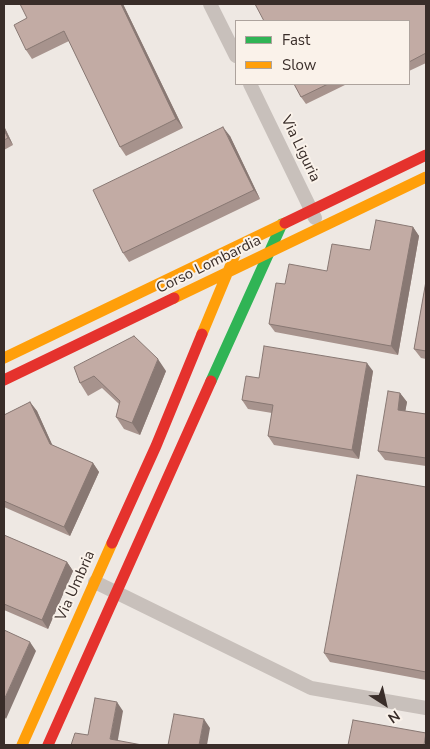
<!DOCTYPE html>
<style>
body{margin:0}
#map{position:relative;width:430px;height:749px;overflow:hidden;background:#eee8e3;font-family:"Nunito Sans",sans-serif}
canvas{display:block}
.frame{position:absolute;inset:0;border:5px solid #392d29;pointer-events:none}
.legend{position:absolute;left:235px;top:20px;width:175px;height:65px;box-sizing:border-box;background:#faf2ea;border:1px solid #ada39d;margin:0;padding:6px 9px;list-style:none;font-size:15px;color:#392d29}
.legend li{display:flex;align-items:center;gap:10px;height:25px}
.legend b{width:25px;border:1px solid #ada39d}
.north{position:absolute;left:360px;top:679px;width:50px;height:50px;-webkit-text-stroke:4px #faf2ea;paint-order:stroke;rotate:145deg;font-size:14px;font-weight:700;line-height:20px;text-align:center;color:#392d29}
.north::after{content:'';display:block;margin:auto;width:18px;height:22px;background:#392d29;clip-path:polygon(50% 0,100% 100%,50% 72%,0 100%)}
</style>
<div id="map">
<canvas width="430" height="749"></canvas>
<div class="frame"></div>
<ul class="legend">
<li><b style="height:6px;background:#30b455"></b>Fast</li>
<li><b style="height:6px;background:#ff9f0a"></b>Slow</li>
</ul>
<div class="north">N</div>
</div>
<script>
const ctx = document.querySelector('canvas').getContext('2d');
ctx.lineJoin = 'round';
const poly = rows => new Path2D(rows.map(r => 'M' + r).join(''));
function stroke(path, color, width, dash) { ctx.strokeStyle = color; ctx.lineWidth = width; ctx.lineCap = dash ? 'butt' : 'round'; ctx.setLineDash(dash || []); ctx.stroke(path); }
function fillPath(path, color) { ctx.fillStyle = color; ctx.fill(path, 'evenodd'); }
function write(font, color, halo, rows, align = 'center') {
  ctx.font = font + ' "Nunito Sans",sans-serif'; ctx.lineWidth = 4; ctx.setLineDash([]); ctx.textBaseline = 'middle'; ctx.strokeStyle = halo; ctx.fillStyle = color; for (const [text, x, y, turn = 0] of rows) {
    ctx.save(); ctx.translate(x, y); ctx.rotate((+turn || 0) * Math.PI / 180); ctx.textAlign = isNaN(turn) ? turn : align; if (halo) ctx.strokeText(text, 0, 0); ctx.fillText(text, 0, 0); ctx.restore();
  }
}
stroke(poly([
 [210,4,236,56],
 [250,84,315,218],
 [95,582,311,688,426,708]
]), '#c8c0bb', 14);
stroke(poly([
 [211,381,282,224]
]), '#30b455', 11);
stroke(poly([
 [174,298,426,177],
 [202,334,239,245],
 [4,358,285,223],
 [22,745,112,543]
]), '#ff9f0a', 11);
stroke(poly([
 [285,223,426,155],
 [4,380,174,298],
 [112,543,156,446,202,334],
 [48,745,211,381]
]), '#e5322d', 11);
fillPath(poly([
 [123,4,183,128,126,156,120,147,69,41,32,59,26,50,27,18],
 [426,4,426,63,409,71,409,21],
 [294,84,347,84,306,104,301,97],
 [4,126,13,145,4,150],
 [230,136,260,199,129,262,123,253],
 [413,227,419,236,398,355,275,332,269,324,285,284,327,271,370,250],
 [426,281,426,359,421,358,414,349],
 [74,367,166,371,140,435,124,429,116,417,119,404,102,388,88,396,80,383],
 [373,371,359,459,274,445,268,436,272,413,248,409,242,400,259,378],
 [400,393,407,402,405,411,426,414,426,466,385,460,378,451],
 [30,402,37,411,52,445,93,463,99,472,70,536,4,507,4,415],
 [426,487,426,680,330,662,324,653],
 [4,535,67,562,73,571,48,629,4,610]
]), '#a7938d');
fillPath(poly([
 [121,4,123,4,183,128,176,119],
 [4,126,13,145,8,138,4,130],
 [223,127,230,136,260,199,254,190],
 [413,227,419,236,398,355,391,346],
 [158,359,166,371,140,435,132,423],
 [367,363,373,371,359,459,352,450],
 [400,393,407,402,404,419,398,410],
 [30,402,37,411,56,453,50,444],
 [93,463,99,472,70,536,64,527],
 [67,562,73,571,48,629,42,620],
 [30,642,36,651,6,719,4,716,4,700],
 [117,702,123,711,117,745,110,739],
 [204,719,210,728,207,745,199,745]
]), '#887873');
const building = poly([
 [20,4,121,4,176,119,120,147,64,31,26,50,14,25,27,18,20,4],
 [255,4,426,4,426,53,409,62,409,21,264,21,255,4],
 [294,84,328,84,301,97,294,84],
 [223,127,254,190,123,253,93,190,223,127],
 [4,130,8,138,4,140,4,130],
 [376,220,413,227,391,346,269,324,276,283,285,284,289,264,327,271,332,244,370,250,376,220],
 [426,281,426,351,414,349,426,281],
 [134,336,158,359,132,423,116,417,120,401,94,376,80,383,74,367,134,336],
 [264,346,367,363,352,450,268,436,273,405,242,400,246,376,259,378,264,346],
 [388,391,400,393,398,410,426,414,426,458,378,451,388,391],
 [30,402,50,444,93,463,64,527,4,501,4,415,30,402],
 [357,475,426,487,426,672,324,653,357,475],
 [4,535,67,562,42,620,4,604,4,535],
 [4,630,30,642,4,700,4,630],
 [95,698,117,702,110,739,142,745,71,745,75,733,88,735,95,698],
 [174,714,204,719,199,745,168,745,174,714],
 [353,720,426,733,424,745,348,745,353,720]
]);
fillPath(building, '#c2aba4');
stroke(building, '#887873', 1);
write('15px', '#392d29', '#faf2ea', [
 ["Via Liguria",300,149,64],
 ["Corso Lombardia",209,265,-26],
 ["Via Umbria",76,586,-66]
]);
</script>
